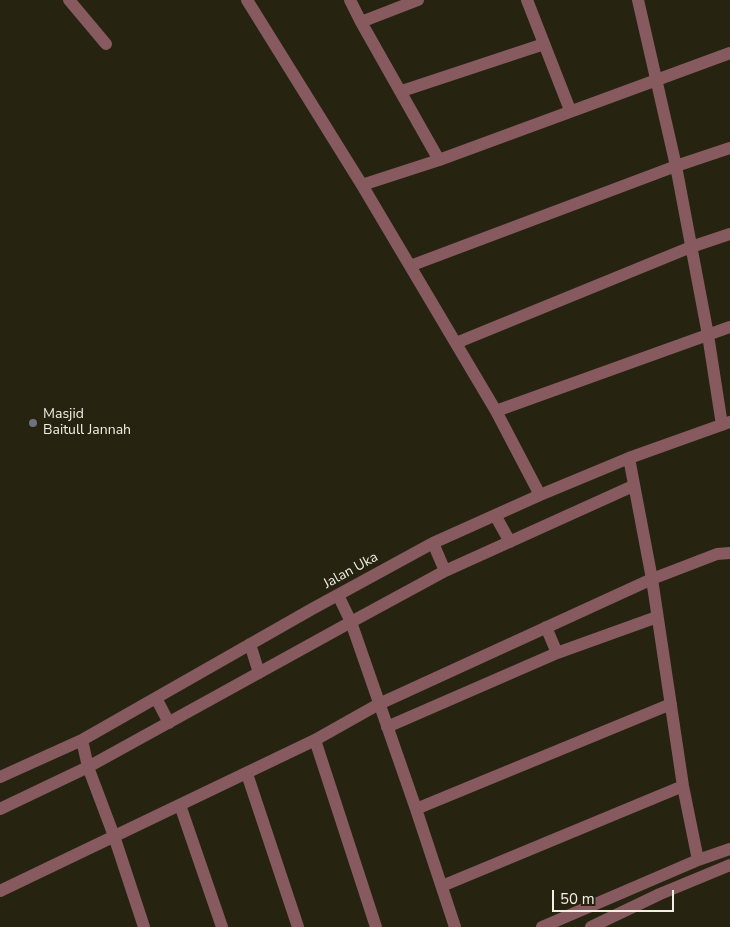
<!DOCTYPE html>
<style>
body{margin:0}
#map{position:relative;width:730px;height:927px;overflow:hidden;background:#272311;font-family:"Nunito Sans",sans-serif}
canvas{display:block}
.scale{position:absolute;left:552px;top:890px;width:122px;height:22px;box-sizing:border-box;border:2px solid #f2efe3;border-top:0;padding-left:6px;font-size:15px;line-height:18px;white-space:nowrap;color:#f2efe3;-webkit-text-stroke:4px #272311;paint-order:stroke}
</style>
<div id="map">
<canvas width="730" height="927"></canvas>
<div class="scale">50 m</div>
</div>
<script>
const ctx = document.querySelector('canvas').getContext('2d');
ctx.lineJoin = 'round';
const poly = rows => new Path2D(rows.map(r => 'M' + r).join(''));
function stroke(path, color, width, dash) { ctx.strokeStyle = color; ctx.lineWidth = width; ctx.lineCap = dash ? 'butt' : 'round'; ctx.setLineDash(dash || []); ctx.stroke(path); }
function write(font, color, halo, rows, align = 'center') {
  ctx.font = font + ' "Nunito Sans",sans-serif'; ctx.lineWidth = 5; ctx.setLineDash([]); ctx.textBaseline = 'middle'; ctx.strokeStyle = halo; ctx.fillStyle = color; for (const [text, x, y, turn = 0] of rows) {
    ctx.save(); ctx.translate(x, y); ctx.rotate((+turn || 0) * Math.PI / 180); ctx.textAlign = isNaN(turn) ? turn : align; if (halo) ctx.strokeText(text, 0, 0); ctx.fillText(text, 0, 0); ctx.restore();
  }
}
stroke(poly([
 [69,0,106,44],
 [247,0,362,185,496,411,540,495],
 [350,0,361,22,418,0],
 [527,0,570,110],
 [638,0,676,166,708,335,722,425],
 [361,22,439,160],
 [402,91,544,44],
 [362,185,439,160,730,53],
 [410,266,676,166,730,148],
 [456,343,691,247,730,234],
 [496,411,730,327],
 [495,515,510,542],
 [433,543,445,571],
 [546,627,557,653],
 [250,644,259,673],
 [156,698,169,723],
 [387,727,557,653,657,617],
 [82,740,88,767,114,836,144,927],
 [315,740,379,704,652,579,717,554,730,553],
 [247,774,298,927],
 [0,777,82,740,312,609,433,543,540,495,629,458,730,422],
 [180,805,222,927],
 [0,809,88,767,351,622,338,595],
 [416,809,671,704],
 [698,860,730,849],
 [442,886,683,786],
 [0,891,315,740,376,927],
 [455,927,416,809,351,622,445,571,633,486],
 [542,927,698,860,683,786,652,579,629,458],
 [591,927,660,894,730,865]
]), '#875a5f', 12);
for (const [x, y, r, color] of [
 [33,423,5,"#6b7280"]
]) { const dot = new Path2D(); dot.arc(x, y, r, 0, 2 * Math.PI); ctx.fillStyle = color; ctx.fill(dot); stroke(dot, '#272311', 2); }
write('14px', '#f2efe3', '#272311', [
 ["Masjid",43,415],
 ["Baitull Jannah",43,431]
], 'left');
write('14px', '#f2efe3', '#272311', [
 ["Jalan Uka",351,571,-29]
]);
</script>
